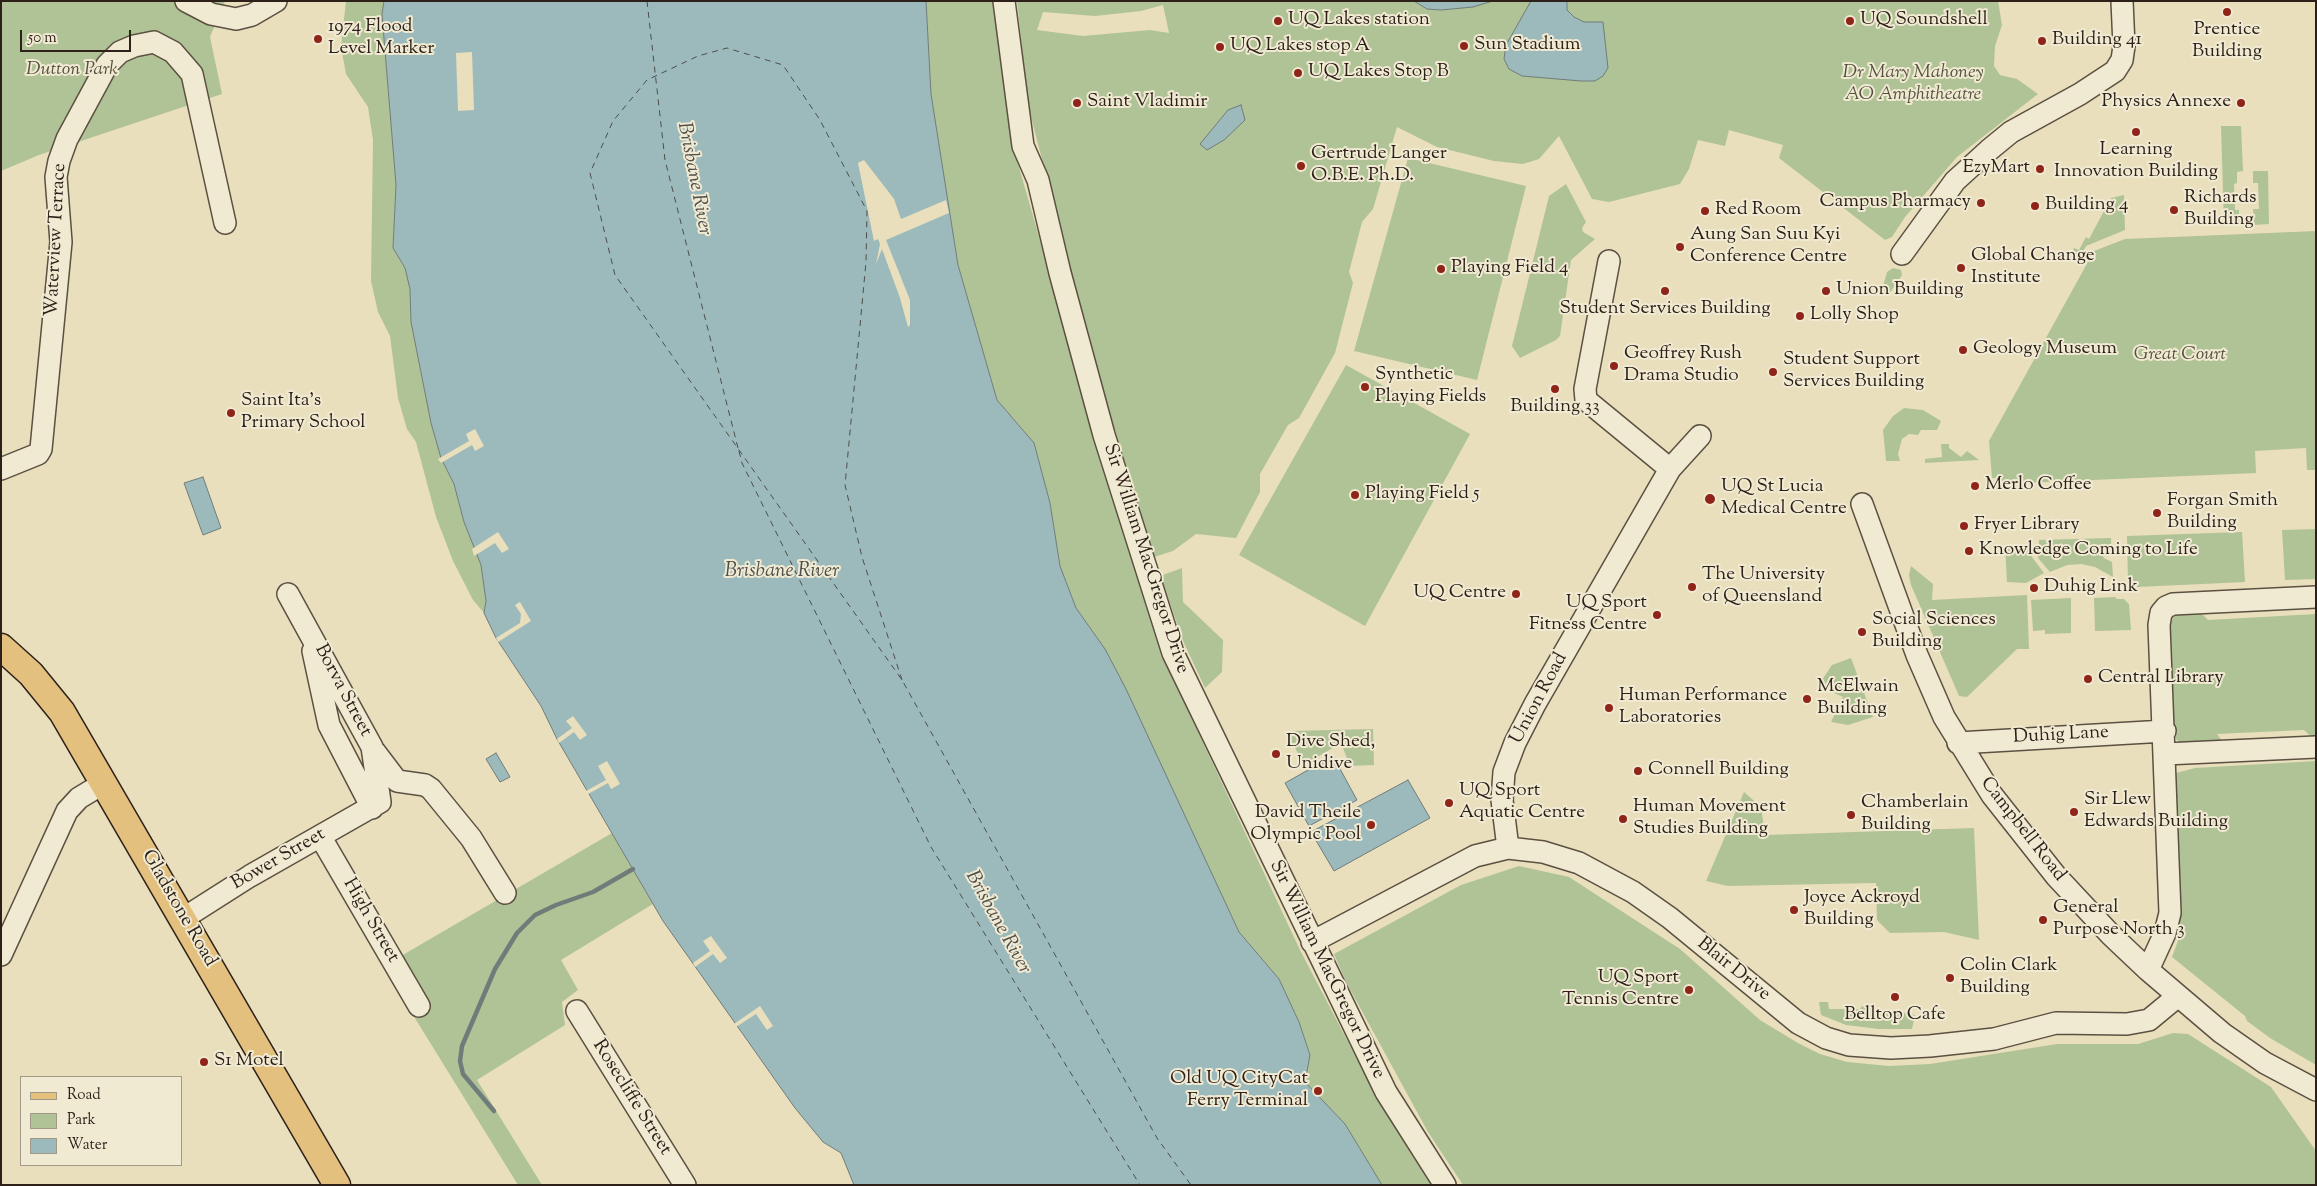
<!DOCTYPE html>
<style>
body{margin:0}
#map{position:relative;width:2317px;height:1186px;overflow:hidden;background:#e9dfbc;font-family:"Sorts Mill Goudy",serif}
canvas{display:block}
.frame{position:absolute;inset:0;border:2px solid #2d2019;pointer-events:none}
.legend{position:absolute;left:20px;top:1076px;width:162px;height:90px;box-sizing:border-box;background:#f1ead3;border:1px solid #a39989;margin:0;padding:6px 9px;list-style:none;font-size:15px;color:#2d2019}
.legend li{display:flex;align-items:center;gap:10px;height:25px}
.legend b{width:25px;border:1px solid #a39989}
.scale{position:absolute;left:20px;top:30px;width:111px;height:22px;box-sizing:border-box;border:2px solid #2d2019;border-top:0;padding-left:6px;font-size:15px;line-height:18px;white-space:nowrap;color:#2d2019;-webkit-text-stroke:4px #f1ead3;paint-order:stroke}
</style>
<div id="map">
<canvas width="2317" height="1186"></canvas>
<div class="frame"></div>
<ul class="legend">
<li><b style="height:6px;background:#e4c07e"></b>Road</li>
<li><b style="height:14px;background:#b0c396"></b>Park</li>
<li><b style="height:14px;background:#9cbabb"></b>Water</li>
</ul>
<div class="scale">50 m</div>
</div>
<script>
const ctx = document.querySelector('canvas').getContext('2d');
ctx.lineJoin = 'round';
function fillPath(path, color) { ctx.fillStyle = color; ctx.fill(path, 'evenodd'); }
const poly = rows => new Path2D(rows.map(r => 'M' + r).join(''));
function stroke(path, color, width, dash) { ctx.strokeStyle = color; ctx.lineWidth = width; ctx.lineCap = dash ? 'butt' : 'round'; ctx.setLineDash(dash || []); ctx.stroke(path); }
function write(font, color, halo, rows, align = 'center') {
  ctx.font = font + ' "Sorts Mill Goudy",serif'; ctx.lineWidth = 4; ctx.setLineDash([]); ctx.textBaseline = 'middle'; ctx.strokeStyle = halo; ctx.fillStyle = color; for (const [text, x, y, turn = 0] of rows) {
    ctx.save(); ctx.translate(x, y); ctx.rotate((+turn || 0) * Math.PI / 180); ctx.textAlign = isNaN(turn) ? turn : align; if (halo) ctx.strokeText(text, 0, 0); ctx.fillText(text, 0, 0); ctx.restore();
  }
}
fillPath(poly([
 [1,1,225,1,210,37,222,94,39,155,1,171],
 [346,1,384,1,382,14,396,185,393,248,405,268,410,289,411,322,431,423,441,458,454,484,464,522,481,565,486,601,484,613,473,600,453,561,436,517,416,442,407,429,398,398,390,336,378,312,371,281,373,140,368,107,346,74,341,47],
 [926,1,996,1,1010,136,1105,466,1150,614,1176,685,1300,950,1383,1109,1436,1185,1382,1185,1345,1124,1305,1082,1310,1054,1299,1022,1279,979,1239,932,1105,649,1076,608,1060,566,1050,503,1034,443,997,400,958,265,931,94],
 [1017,1,1998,1,2002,25,1995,46,1994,66,2000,75,2017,79,2038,94,1957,157,1905,217,1892,237,1885,240,1779,158,1783,145,1729,130,1725,146,1698,140,1689,169,1680,184,1609,202,1592,199,1559,136,1539,159,1523,164,1494,161,1437,147,1397,127,1373,209,1362,222,1349,272,1353,283,1335,353,1299,418,1288,425,1260,474,1260,492,1236,538,1196,534,1173,551,1154,557,1102,393,1028,105],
 [1163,5,1169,33,1150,30,1083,36,1037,30,1043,12,1095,16,1141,11],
 [2221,126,2241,126,2243,171,2237,172,2237,183,2234,184,2235,210,2239,210,2239,225,2224,225],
 [1408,158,1526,186,1477,380,1354,351],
 [2253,171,2268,171,2269,224,2254,225,2253,209,2259,209,2258,183,2253,183],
 [1566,184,1586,222,1582,228,1583,232,1595,239,1571,260,1560,336,1556,340,1520,358,1512,346,1549,196],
 [2124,195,2125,230,2086,246,2082,253,2072,252,2074,248,2079,250,2086,237,2089,239,2111,198],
 [2316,231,2316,470,2307,470,2306,448,2255,451,2256,473,1999,484,1997,490,1997,478,1992,478,1989,441,2094,251,2125,239],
 [1893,268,1901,270,1902,275,1889,294,1885,293,1883,286,1887,272],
 [1346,365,1470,434,1365,626,1239,555],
 [1904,408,1923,410,1941,421,1937,430,1921,430,1918,435,1909,434,1902,439,1898,454,1900,461,1886,461,1883,430,1893,416],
 [1941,444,1949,444,1949,448,1961,457,1967,451,1979,460,1925,463,1925,459,1942,457],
 [2316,529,2316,579,2285,580,2282,530],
 [2242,532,2245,582,2137,587,2137,583,2128,583,2127,536],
 [2111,538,2111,544,2103,547,2101,553,2104,558,2112,562,2113,577,2095,567,2081,564,2067,565,2050,572,2038,558,2039,540],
 [2032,544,2032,557,2044,573,2026,583,2007,582,2005,546],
 [1911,566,1933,584,1932,600,2027,595,2029,649,2017,649,1967,697,1959,696,1911,585,1909,575],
 [1182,568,1183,602,1223,640,1222,672,1205,688,1184,643,1160,576],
 [2116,597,2116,599,2124,599,2129,604,2131,630,2095,631,2094,598],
 [2071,598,2071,633,2045,634,2045,630,2033,631,2031,600],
 [2197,609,2208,620,2316,614,2316,741,2304,730,2217,734,2225,745,2182,744,2176,739,2172,732,2167,637,2173,617,2176,613],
 [1851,658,1873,717,1848,725,1831,722,1843,697,1818,686,1832,665],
 [1373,729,1374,765,1350,766,1341,743,1304,765,1291,740,1290,731],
 [2316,761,2316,1065,2270,1038,2247,1021,2245,1016,2172,957,2179,938,2174,781,2176,773,2195,768],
 [1744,792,1761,807,1765,835,1974,828,1979,940,1944,932,1890,933,1877,920,1876,883,1728,886,1706,881],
 [612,833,653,904,561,960,578,990,562,1002,565,1025,477,1080,542,1185,518,1185,413,1015,428,1006,401,956],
 [1519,866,1569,877,1680,949,1760,1020,1798,1043,1820,1054,1847,1062,1889,1066,1930,1064,2057,1044,2138,1044,2173,1033,2188,1034,2271,1087,2316,1151,2316,1185,1463,1185,1428,1132,1346,982,1334,954,1461,885],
 [1819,1002,1828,1002,1829,1009,1860,1009,1862,1006,1915,1015,1912,1029,1879,1029,1846,1025,1821,1015]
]), '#b0c396');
const water = poly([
 [384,1,926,1,931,94,958,265,997,400,1034,443,1050,503,1060,566,1076,608,1105,649,1126,689,1239,932,1279,979,1299,1022,1310,1055,1305,1082,1345,1124,1382,1185,854,1185,841,1153,823,1142,795,1108,663,921,557,739,541,706,496,638,484,613,486,601,481,565,464,522,454,484,441,458,431,423,411,322,410,289,405,268,393,248,396,185,382,14,384,1],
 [1414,1,1493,1,1473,7,1441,10,1427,9,1414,1],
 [1531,1,1567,1,1567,10,1574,17,1584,22,1603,22,1608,68,1603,76,1595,81,1581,81,1522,76,1509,69,1504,59,1506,45,1531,1],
 [1241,105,1245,120,1224,140,1207,150,1200,144,1228,110,1241,105],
 [203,477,221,528,203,535,184,483,203,477],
 [496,753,510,777,500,782,486,759,496,753],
 [1333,756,1357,800,1309,826,1285,783,1333,756],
 [1408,780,1430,818,1334,871,1311,832,1408,780]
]);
fillPath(water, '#9cbabb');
stroke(water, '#707c7a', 1);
fillPath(poly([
 [472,52,474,110,458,111,456,53],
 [864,160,894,199,901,219,946,200,949,213,886,240,910,300,910,325,908,327,900,298,882,249,876,264,880,244,878,239,874,241,858,163],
 [475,429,484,446,475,451,472,445,441,463,438,459,469,441,466,434],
 [498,532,509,549,502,553,495,543,474,556,472,549],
 [520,602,531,621,498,642,496,638,520,623,521,614,515,605],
 [573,716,587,735,580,740,574,732,559,743,557,739,572,728,566,721],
 [607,761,620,784,611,789,608,783,588,794,586,791,606,780,598,766],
 [711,936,727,958,720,963,713,954,695,967,693,963,710,951,703,941],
 [760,1006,773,1026,767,1030,756,1014,736,1027,734,1024]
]), '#e9dfbc');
stroke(poly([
 [494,1111,463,1074,460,1061,462,1046,495,969,517,933,535,915,556,905,593,892,633,869]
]), '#707c7a', 4.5);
stroke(poly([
 [647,1,665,160,738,448],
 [739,451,742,463,931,847,1140,1185],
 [902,680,862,557,845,485,866,262,867,211,820,120,783,65,727,48,698,56,647,80,613,121,590,173,615,275,902,680,1157,1138,1191,1185]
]), '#4e4e4a', 1, [6, 5]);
const minor = poly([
 [186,1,211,14,236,19,252,15,276,1],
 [1004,1,1023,146,1038,180,1060,273,1104,435,1173,653,1386,1092,1445,1185],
 [1902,254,1955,181,1989,150,2011,132,2080,94,2115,71,2122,60,2124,46,2122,1],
 [1609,261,1585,389,1586,400,1670,469],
 [1,469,38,454,41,449,61,242,56,177,59,161,67,139,107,65,120,52,134,46,154,42,173,52,192,74,225,223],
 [1862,504,1917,655,1944,717,1992,795,2056,876,2111,935,2148,970,2222,1033,2265,1063,2316,1090],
 [313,651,329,725,372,808],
 [1958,743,2165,731],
 [375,752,397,781,425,785,431,789,471,838,505,893],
 [2165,754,2316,747],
 [320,836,419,1006],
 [1508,848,1502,800,1504,772,1515,743,1535,704,1670,469,1700,436],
 [184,918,250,876,380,802,372,747,288,594],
 [1312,942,1475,856,1508,848,1543,852,1579,863,1633,892,1670,918,1798,1023,1826,1038,1849,1045,1891,1048,1930,1046,1994,1039,2056,1023,2127,1024,2149,1020,2178,996],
 [1,955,67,811,79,798,104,783],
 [2148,970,2165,933,2170,913,2159,625,2161,613,2166,607,2173,604,2316,597],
 [577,1011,685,1185]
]);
const major = poly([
 [1,647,31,674,62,712,337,1185]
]);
stroke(minor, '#5c5042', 24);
stroke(major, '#2d2019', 29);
stroke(minor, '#f1ead3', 21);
stroke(major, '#e4c07e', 26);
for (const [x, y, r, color] of [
 [2227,12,5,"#8f2418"],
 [1278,21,5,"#8f2418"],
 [1850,21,5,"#8f2418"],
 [318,39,5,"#8f2418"],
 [2042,41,5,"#8f2418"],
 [1464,46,5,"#8f2418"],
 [1220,47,5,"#8f2418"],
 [1298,73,5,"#8f2418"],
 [1077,103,5,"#8f2418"],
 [2241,103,5,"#8f2418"],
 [2136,132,5,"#8f2418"],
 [1301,166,5,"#8f2418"],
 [2040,169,5,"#8f2418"],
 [1981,203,5,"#8f2418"],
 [2035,206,5,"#8f2418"],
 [2174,210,5,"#8f2418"],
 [1705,211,5,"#8f2418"],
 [1680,247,5,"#8f2418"],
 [1961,268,5,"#8f2418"],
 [1441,269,5,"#8f2418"],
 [1665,291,5,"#8f2418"],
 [1826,291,5,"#8f2418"],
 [1800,316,5,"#8f2418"],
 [1963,350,5,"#8f2418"],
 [1614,366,5,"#8f2418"],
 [1773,372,5,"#8f2418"],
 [1365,387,5,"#8f2418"],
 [1555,389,5,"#8f2418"],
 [231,413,5,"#8f2418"],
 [1975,486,5,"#8f2418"],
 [1355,495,5,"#8f2418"],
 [1710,499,6,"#8f2418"],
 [2157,513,5,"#8f2418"],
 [1964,526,5,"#8f2418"],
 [1969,551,5,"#8f2418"],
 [1692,587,5,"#8f2418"],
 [2034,588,5,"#8f2418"],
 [1516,594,5,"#8f2418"],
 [1657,615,5,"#8f2418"],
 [1862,632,5,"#8f2418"],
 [2088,679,5,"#8f2418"],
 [1807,699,5,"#8f2418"],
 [1609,708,5,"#8f2418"],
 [1276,754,5,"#8f2418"],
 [1638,771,5,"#8f2418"],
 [1449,803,5,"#8f2418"],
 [2074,812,5,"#8f2418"],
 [1851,815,5,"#8f2418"],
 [1623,819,5,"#8f2418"],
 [1371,825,5,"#8f2418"],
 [1794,910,5,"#8f2418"],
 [2043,920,5,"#8f2418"],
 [1950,978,5,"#8f2418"],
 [1689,990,5,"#8f2418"],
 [1895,997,5,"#8f2418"],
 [204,1062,5,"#8f2418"],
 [1318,1091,5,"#8f2418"]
]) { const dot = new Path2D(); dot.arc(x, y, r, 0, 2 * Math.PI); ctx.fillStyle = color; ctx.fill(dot); stroke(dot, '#f1ead3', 2); }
write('19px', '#2d2019', '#f1ead3', [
 ["UQ Lakes station",1288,21],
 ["UQ Soundshell",1860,21],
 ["1974 Flood",328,28],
 ["Level Marker",328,50],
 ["Prentice",2227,31,"center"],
 ["Building",2227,53,"center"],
 ["Building 41",2052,41],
 ["Sun Stadium",1474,46],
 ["UQ Lakes stop A",1230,47],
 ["UQ Lakes Stop B",1308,73],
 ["Saint Vladimir",1087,103],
 ["Physics Annexe",2231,103,"right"],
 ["Learning",2136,151,"center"],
 ["Innovation Building",2136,173,"center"],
 ["Gertrude Langer",1311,155],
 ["O.B.E. Ph.D.",1311,177],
 ["EzyMart",2030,169,"right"],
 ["Richards",2184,199],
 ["Building",2184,221],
 ["Campus Pharmacy",1971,203,"right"],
 ["Building 4",2045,206],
 ["Red Room",1715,211],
 ["Aung San Suu Kyi",1690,236],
 ["Conference Centre",1690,258],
 ["Global Change",1971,257],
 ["Institute",1971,279],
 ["Playing Field 4",1451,269],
 ["Union Building",1836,291],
 ["Student Services Building",1665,310,"center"],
 ["Lolly Shop",1810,316],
 ["Geology Museum",1973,350],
 ["Geoffrey Rush",1624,355],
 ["Drama Studio",1624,377],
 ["Student Support",1783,361],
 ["Services Building",1783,383],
 ["Synthetic",1375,376],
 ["Playing Fields",1375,398],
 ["Saint Ita's",241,402],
 ["Primary School",241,424],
 ["Building 33",1555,408,"center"],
 ["Merlo Coffee",1985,486],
 ["UQ St Lucia",1721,488],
 ["Medical Centre",1721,510],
 ["Playing Field 5",1365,495],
 ["Forgan Smith",2167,502],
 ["Building",2167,524],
 ["Fryer Library",1974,526],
 ["Knowledge Coming to Life",1979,551],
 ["The University",1702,576],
 ["of Queensland",1702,598],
 ["Duhig Link",2044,588],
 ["UQ Centre",1506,594,"right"],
 ["UQ Sport",1647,604,"right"],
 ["Fitness Centre",1647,626,"right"],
 ["Social Sciences",1872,621],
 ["Building",1872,643],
 ["Central Library",2098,679],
 ["McElwain",1817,688],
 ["Building",1817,710],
 ["Human Performance",1619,697],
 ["Laboratories",1619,719],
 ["Dive Shed,",1286,743],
 ["Unidive",1286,765],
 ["Connell Building",1648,771],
 ["UQ Sport",1459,792],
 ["Aquatic Centre",1459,814],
 ["Sir Llew",2084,801],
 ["Edwards Building",2084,823],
 ["Chamberlain",1861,804],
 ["Building",1861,826],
 ["Human Movement",1633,808],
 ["Studies Building",1633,830],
 ["David Theile",1361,814,"right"],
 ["Olympic Pool",1361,836,"right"],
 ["Joyce Ackroyd",1804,899],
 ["Building",1804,921],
 ["General",2053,909],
 ["Purpose North 3",2053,931],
 ["Colin Clark",1960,967],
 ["Building",1960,989],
 ["UQ Sport",1679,979,"right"],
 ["Tennis Centre",1679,1001,"right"],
 ["Belltop Cafe",1895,1016,"center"],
 ["S1 Motel",214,1062],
 ["Old UQ CityCat",1308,1080,"right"],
 ["Ferry Terminal",1308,1102,"right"]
], 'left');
write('italic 19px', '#54513e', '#f1ead3', [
 ["Dutton Park",72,71],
 ["Dr Mary Mahoney",1913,74],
 ["AO Amphitheatre",1913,96],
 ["Great Court",2180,356]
]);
write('19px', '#2d2019', '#f1ead3', [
 ["Waterview Terrace",57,240,-87],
 ["Sir William MacGregor Drive",1145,559,72],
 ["Borva Street",342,691,62],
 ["Union Road",1540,699,-62],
 ["Duhig Lane",2061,736,-3],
 ["Campbell Road",2022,830,52],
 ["Bower Street",279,860,-30],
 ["Gladstone Road",178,909,60],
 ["High Street",370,921,60],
 ["Sir William MacGregor Drive",1326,970,64],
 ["Blair Drive",1733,970,39],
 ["Rosecliffe Street",631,1098,58]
]);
write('italic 20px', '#4e4e4a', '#f1ead3', [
 ["Brisbane River",693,179,79],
 ["Brisbane River",782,573],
 ["Brisbane River",997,923,61]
]);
</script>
